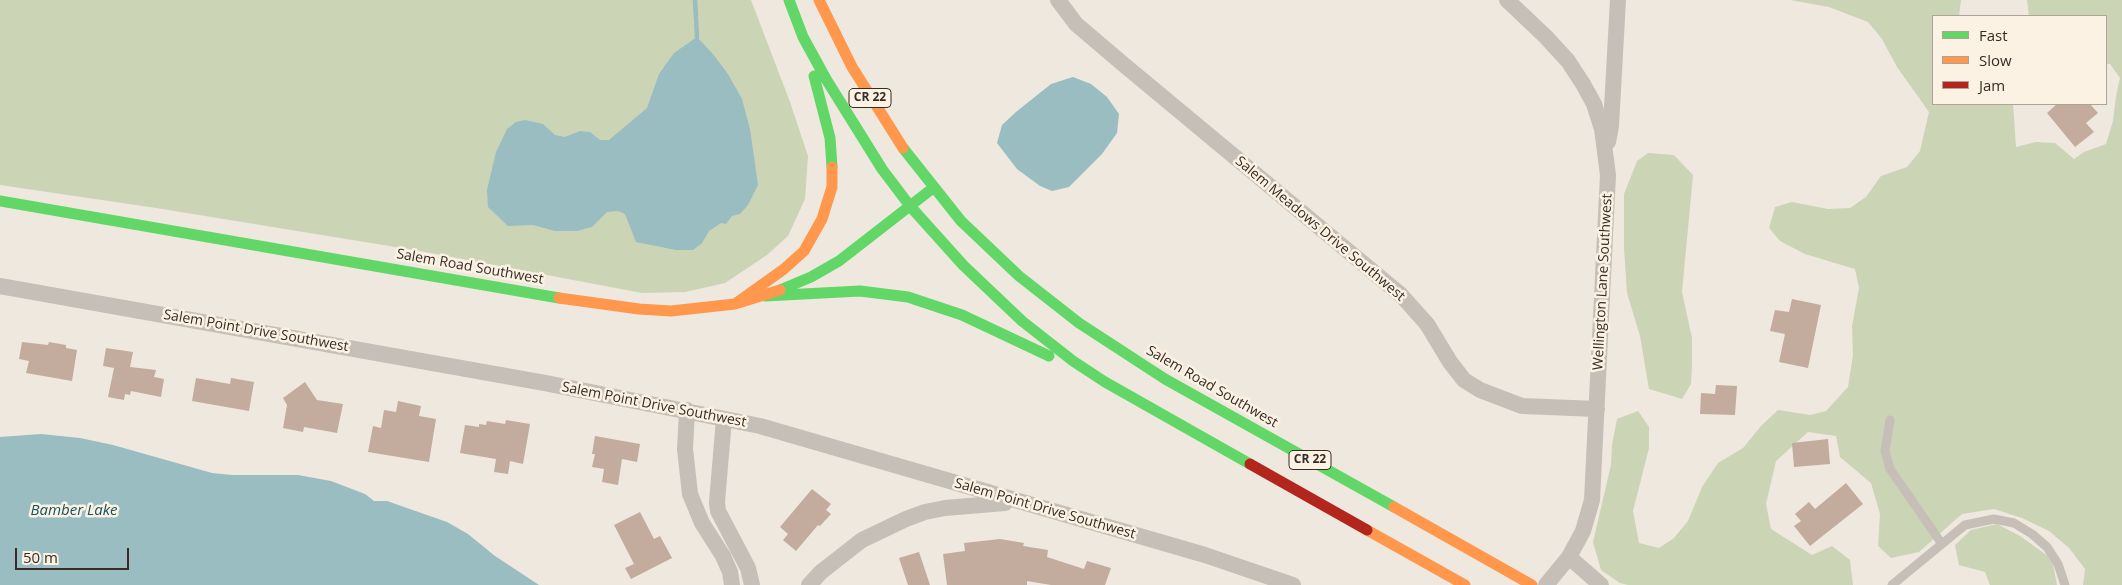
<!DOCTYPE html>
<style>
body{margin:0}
#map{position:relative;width:2122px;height:585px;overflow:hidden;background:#eee8de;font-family:"Open Sans",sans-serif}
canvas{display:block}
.legend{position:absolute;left:1932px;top:15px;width:175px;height:90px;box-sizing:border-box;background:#fbf2e4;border:1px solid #ada398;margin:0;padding:6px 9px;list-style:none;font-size:15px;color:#372c25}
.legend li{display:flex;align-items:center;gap:10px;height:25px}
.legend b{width:25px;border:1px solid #ada398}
.scale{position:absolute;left:15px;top:548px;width:114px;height:22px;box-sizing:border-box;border:2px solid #372c25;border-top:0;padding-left:6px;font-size:15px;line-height:18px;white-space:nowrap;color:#372c25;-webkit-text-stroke:4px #fbf2e4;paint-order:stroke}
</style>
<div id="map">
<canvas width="2122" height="585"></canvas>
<ul class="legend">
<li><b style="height:6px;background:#63d668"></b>Fast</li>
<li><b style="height:6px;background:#ff974d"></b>Slow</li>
<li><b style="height:6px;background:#b3261e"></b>Jam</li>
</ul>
<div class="scale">50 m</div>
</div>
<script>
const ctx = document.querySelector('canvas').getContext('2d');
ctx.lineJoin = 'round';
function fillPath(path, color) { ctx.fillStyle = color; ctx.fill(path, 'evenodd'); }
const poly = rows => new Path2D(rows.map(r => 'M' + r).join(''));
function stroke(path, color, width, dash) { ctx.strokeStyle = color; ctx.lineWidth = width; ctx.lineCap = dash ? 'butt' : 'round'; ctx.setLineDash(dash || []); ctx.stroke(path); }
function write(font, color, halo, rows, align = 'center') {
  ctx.font = font + ' "Open Sans",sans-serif'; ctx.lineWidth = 5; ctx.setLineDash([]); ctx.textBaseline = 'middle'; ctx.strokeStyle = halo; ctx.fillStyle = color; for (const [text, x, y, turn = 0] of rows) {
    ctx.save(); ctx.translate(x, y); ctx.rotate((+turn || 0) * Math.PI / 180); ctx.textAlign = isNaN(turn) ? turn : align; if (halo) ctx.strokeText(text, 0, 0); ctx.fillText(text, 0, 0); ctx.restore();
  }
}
fillPath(poly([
 [0,0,751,0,790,102,808,156,805,199,788,236,767,255,725,283,685,292,642,293,420,251,156,208,0,185],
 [1790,0,1961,0,1959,16,1933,16,1933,104,2013,104,2016,147,2036,142,2055,143,2074,159,2084,152,2106,144,2113,121,2116,96,2120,78,2110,64,2106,64,2106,16,2029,16,2027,0,2122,0,2122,585,2083,585,2085,569,2069,548,2049,531,2022,518,1994,509,1962,514,1919,552,1891,558,1878,546,1880,514,1871,483,1840,457,1836,436,1808,432,1776,461,1766,504,1771,529,1812,555,1832,546,1850,560,1853,585,1628,585,1620,583,1601,570,1593,542,1611,465,1612,445,1617,419,1638,411,1649,427,1649,448,1633,511,1639,543,1659,548,1674,538,1688,521,1702,487,1718,463,1743,448,1761,426,1778,410,1810,415,1826,411,1848,387,1853,355,1852,326,1859,288,1855,269,1805,254,1780,241,1769,228,1775,207,1792,202,1828,209,1850,208,1866,197,1881,176,1907,167,1920,151,1929,112,1897,67,1882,39,1868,22,1829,7],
 [1648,153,1674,155,1693,175,1682,292,1692,338,1692,365,1691,384,1682,399,1649,389,1640,336,1627,293,1624,249,1624,194,1637,161],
 [1997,524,2020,536,2052,559,2057,585,1990,585,1985,572,1959,565,1955,545,1971,530]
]), '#ccd4b6');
fillPath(poly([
 [697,37,713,54,728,74,742,99,750,129,758,185,748,205,740,214,732,216,726,224,721,223,709,231,702,243,693,250,676,250,636,242,625,214,618,211,607,212,592,227,577,231,555,231,533,225,508,226,488,207,487,190,496,152,507,129,516,122,525,120,543,124,555,135,565,137,580,131,590,132,600,140,609,140,647,108,659,74,674,53],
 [1073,77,1091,84,1107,97,1119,114,1117,133,1102,154,1069,187,1052,191,1040,186,1017,169,997,143,1002,125,1016,112,1051,84],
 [41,434,80,438,113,445,212,473,232,475,298,475,331,481,365,494,374,501,387,501,447,522,468,534,495,556,539,585,0,585,0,437]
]), '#99bdc0');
stroke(poly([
 [695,0,697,37]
]), '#99bdc0', 4.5);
fillPath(poly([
 [2057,104,2090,104,2098,113,2086,123,2094,132,2075,147,2047,113],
 [1792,299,1821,305,1808,368,1779,362,1785,334,1770,331,1775,310,1789,312],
 [22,342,48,345,49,342,66,345,66,348,77,350,72,381,26,373,29,361,19,359],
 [106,348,133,352,130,367,156,370,154,377,164,379,161,397,131,391,130,395,125,394,124,400,108,397,114,368,103,366],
 [196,378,230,384,231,378,254,382,249,411,192,401],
 [305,382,317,400,343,404,337,433,304,427,303,432,283,428,287,405,283,398],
 [1716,385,1737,386,1735,415,1700,414,1701,393,1715,394],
 [398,401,421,406,419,416,436,419,429,462,368,452,373,426,381,428,384,410,396,412],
 [506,420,530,424,523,464,510,461,508,474,494,472,496,459,460,453,465,425,479,427,479,424,486,425,487,421,505,424],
 [595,436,640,444,637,462,622,459,618,485,602,482,604,469,592,467,595,454,592,454],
 [1828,439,1830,464,1794,467,1792,443],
 [1846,483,1863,504,1810,546,1794,526,1801,521,1795,514,1809,502,1815,509],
 [812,489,831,504,826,510,831,514,820,526,818,525,796,551,783,540,788,534,780,527],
 [640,512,654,539,660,536,672,558,631,579,625,568,634,564,614,525],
 [1000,539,1024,543,1023,546,1048,550,1047,557,1084,569,1087,561,1111,568,1105,585,1051,585,1027,581,1027,585,947,585,943,554,965,551,964,543],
 [919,552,930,585,908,585,899,558]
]), '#c3ac9e');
stroke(poly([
 [1890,420,1885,451,1890,469,1942,544],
 [1892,585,1965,525,1994,519,2014,523,2032,534,2047,547,2058,564,2065,585]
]), '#c6bfb7', 9);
stroke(poly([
 [1058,0,1076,24,1123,64,1401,295,1427,324,1450,362,1464,380,1480,390,1522,406,1597,409],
 [1507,0,1546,37,1568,61,1583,84,1594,104,1602,129,1608,175,1592,500,1583,531,1569,557,1546,585],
 [1608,142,1611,126,1618,0],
 [0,286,545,383,760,426,1205,555,1293,585],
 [687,410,685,449,690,494,702,523,723,556,730,572,732,585],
 [724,419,717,502,718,511,748,568,752,585],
 [1569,557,1601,585],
 [809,585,821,572,862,540,906,519,925,512,945,508,1005,503]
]), '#c6bfb7', 16);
stroke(poly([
 [789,0,803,37,826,79,882,169,910,206,963,265,1022,321,1073,361,1105,382,1250,464],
 [814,76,830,138,832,167],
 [903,148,961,221,1019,276,1079,323,1165,379,1394,507],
 [0,201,559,298],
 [780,290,811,277,839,261,933,188],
 [765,296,860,291,908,297,962,315,1049,356]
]), '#63d668', 11);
stroke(poly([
 [819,0,852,67,903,148],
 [559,298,639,309,671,311,735,304,780,290],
 [735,304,784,269,804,251,822,219,832,187,832,167],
 [1394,507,1532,585],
 [1367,530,1465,585]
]), '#ff974d', 11);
stroke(poly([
 [1250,464,1367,530]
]), '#b3261e', 11);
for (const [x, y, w] of [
 [870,98,42],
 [1310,460,42]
]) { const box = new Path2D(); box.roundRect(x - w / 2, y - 9.5, w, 19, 4); ctx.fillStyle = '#fbf2e4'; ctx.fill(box); stroke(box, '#372c25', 1); }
write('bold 12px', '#372c25', null, [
 ["CR 22",870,98],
 ["CR 22",1310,460]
]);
write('14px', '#372c25', '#fbf2e4', [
 ["Salem Meadows Drive Southwest",1320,229,40],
 ["Salem Road Southwest",470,267,10],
 ["Wellington Lane Southwest",1603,282,-87],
 ["Salem Point Drive Southwest",256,331,10],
 ["Salem Road Southwest",1212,387,30],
 ["Salem Point Drive Southwest",654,405,11],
 ["Salem Point Drive Southwest",1045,509,16]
]);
write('italic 15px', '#17525c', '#fbf2e4', [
 ["Bamber Lake",74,511]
]);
</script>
